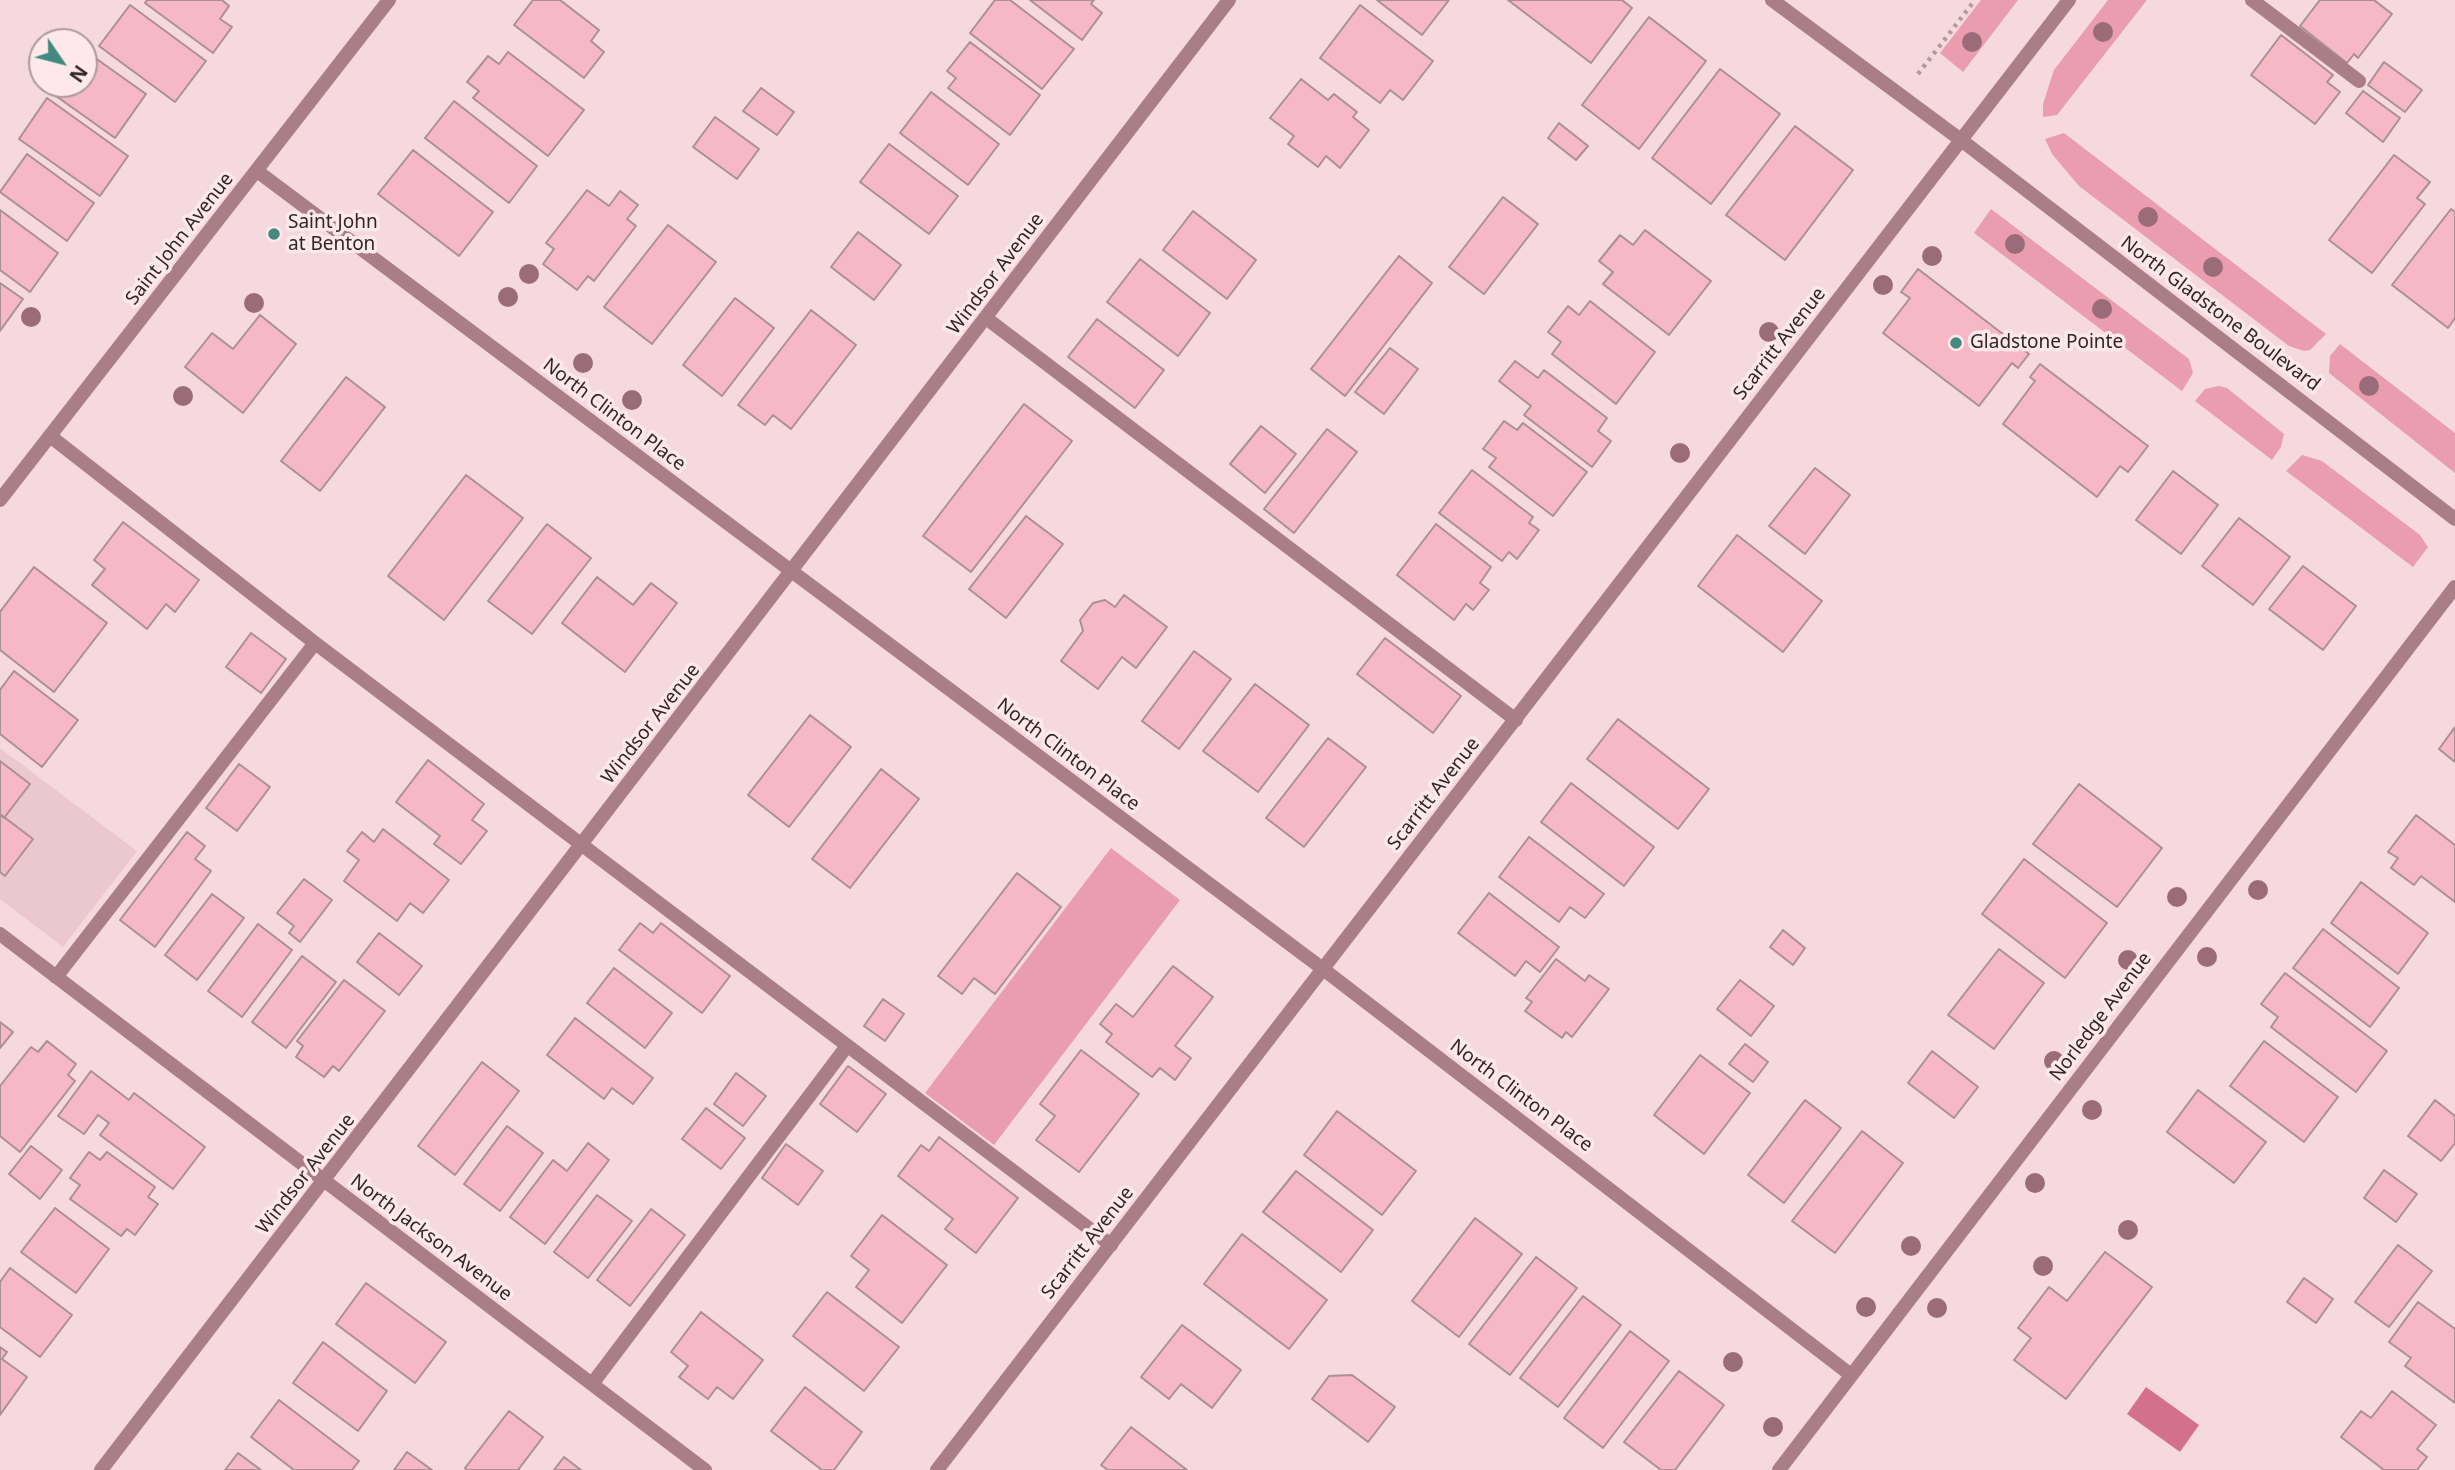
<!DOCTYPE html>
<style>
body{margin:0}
#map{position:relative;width:2455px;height:1470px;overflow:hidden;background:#f5d9de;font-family:"Noto Sans",sans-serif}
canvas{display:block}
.north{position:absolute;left:28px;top:28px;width:70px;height:70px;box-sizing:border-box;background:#fee8ec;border:2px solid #ac9a9e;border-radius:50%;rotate:125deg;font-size:19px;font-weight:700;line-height:28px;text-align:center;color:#302628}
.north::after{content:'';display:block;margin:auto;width:24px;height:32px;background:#438980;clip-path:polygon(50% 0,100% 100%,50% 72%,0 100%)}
</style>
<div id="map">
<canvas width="2455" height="1470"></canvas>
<div class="north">N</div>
</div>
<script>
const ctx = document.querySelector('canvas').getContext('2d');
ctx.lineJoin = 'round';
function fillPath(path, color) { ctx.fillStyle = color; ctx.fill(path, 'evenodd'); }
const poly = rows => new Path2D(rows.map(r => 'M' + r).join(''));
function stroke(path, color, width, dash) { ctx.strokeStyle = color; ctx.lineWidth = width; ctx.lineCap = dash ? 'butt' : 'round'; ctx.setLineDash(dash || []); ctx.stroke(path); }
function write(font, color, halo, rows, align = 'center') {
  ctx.font = font + ' "Noto Sans",sans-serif'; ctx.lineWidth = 7; ctx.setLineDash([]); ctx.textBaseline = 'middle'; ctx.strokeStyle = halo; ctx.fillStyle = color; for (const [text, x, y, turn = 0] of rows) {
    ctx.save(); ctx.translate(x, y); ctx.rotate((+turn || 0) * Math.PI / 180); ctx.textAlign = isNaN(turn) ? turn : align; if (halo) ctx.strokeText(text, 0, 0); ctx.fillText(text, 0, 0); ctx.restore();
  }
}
fillPath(poly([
 [0,748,137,851,63,947,0,899]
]), '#ebc8cf');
fillPath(poly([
 [1981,0,2018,0,1963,72,1940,53],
 [2108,0,2147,0,2057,115,2043,117,2043,104,2054,70],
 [2064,133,2326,334,2310,350,2304,351,2289,346,2079,186,2052,154,2045,139],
 [1991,209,2189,359,2193,373,2182,391,1974,233],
 [2340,344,2455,433,2455,473,2329,373,2330,356],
 [2219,386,2227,388,2284,434,2281,447,2272,460,2195,401,2205,389],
 [2302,455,2322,461,2420,535,2428,547,2413,567,2286,471],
 [1111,848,1180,900,994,1145,925,1093]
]), '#e99dae');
fillPath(poly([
 [2146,1387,2199,1425,2180,1452,2127,1414]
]), '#d27189');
const building = poly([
 [147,0,222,0,229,6,220,19,232,27,213,53,145,3,147,0],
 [533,0,560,0,599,30,591,41,604,52,584,78,514,25,533,0],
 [995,0,1010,0,1074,49,1042,89,970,33,995,0],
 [1030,0,1094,0,1091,4,1102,13,1082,40,1030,0],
 [1377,0,1449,0,1422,35,1377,0],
 [1508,0,1622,0,1632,8,1591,63,1508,0],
 [2320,0,2374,0,2392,14,2358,58,2354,54,2347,63,2300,26,2320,0],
 [130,5,206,61,175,102,99,46,130,5],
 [1360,5,1433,61,1403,100,1390,90,1380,103,1320,58,1360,5],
 [1649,17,1706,61,1639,149,1582,105,1649,17],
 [2281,35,2333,75,2327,82,2340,92,2315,124,2251,75,2281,35],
 [970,42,1040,95,1010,135,948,88,956,78,947,71,970,42],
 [84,50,146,94,115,138,49,91,54,84,84,84,84,50],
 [508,52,584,110,548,156,473,98,479,91,467,82,488,56,499,64,508,52],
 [2384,62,2422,90,2405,112,2368,85,2384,62],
 [1720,69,1780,114,1711,204,1652,158,1720,69],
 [1301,79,1328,100,1334,94,1357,112,1353,117,1369,130,1340,168,1326,156,1318,167,1288,144,1294,136,1270,118,1301,79],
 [761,88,794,112,777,135,743,111,761,88],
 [2363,91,2400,118,2383,142,2346,113,2363,91],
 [931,92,999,144,968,185,900,133,931,92],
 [47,98,128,156,100,196,19,139,47,98],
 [454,101,537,166,509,203,425,138,454,101],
 [715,117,759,149,737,179,693,147,715,117],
 [1559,123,1588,146,1576,160,1548,138,1559,123],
 [1795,126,1853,170,1785,260,1726,215,1795,126],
 [889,144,958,196,929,234,860,182,889,144],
 [413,150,493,212,459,256,378,194,413,150],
 [27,154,94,203,67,241,0,192,27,154],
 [2394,155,2430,182,2417,198,2425,204,2372,273,2329,240,2394,155],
 [587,190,609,206,620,191,638,205,627,219,636,226,594,281,588,276,577,290,543,264,554,249,546,243,587,190],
 [1503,197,1538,224,1484,294,1449,267,1503,197],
 [2451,209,2455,212,2455,318,2448,328,2392,285,2451,209],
 [0,210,58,253,30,292,0,270,0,210],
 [1193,211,1256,260,1227,299,1163,250,1193,211],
 [668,225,716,262,652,344,604,307,668,225],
 [1645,230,1711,281,1669,335,1603,284,1613,272,1599,261,1620,235,1633,245,1645,230],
 [858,232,901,265,874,300,831,267,858,232],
 [1399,256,1432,283,1345,396,1311,369,1399,256],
 [1140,259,1210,313,1178,356,1107,302,1140,259],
 [1918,269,2029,354,2018,368,2012,363,1979,406,1883,333,1910,298,1901,292,1918,269],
 [0,283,23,299,0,331,0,283],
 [735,298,774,328,722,396,683,365,735,298],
 [1590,301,1655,352,1616,404,1552,354,1561,342,1548,332,1568,306,1579,315,1590,301],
 [811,310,856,345,791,429,773,415,765,425,738,405,811,310],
 [260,315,296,344,243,413,185,367,212,333,233,349,260,315],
 [1097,319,1164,370,1135,408,1068,357,1097,319],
 [1390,348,1418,369,1384,414,1355,392,1390,348],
 [1515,361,1538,378,1544,370,1607,418,1598,431,1611,441,1592,467,1524,415,1531,406,1499,381,1515,361],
 [2040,364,2148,446,2128,472,2120,466,2097,497,2003,424,2035,381,2030,377,2040,364],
 [346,377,385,407,320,491,281,461,346,377],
 [1024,404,1072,441,971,572,923,536,1024,404],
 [1504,421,1517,430,1523,423,1587,472,1553,516,1489,467,1496,458,1483,449,1504,421],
 [1261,426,1296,454,1265,493,1230,464,1261,426],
 [1327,429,1357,452,1294,533,1264,509,1327,429],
 [1815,468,1850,495,1805,554,1769,526,1815,468],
 [1472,470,1533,517,1529,523,1539,530,1517,559,1509,552,1502,561,1439,513,1472,470],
 [2173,471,2218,505,2181,554,2136,520,2173,471],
 [466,475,523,518,444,620,388,576,466,475],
 [1026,516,1063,544,1006,618,969,589,1026,516],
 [2239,518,2290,557,2253,605,2202,566,2239,518],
 [123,522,199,580,175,612,166,604,147,629,92,585,105,569,94,560,123,522],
 [547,524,591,558,532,634,488,601,547,524],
 [1436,524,1491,567,1480,583,1489,590,1473,610,1466,604,1454,620,1397,575,1436,524],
 [1737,535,1822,601,1783,652,1698,586,1737,535],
 [2303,566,2356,606,2323,650,2269,609,2303,566],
 [34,567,107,623,54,692,0,650,0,612,34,567],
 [597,577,633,605,651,583,677,603,625,672,562,623,597,577],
 [1124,595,1167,627,1136,668,1122,657,1098,689,1061,661,1083,631,1080,620,1093,603,1105,600,1115,607,1124,595],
 [251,633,286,659,261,693,226,667,251,633],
 [1385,638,1461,696,1433,733,1357,674,1385,638],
 [1194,651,1231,679,1179,749,1142,721,1194,651],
 [14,671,78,720,42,767,0,734,0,690,14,671],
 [1255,684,1309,725,1258,792,1203,751,1255,684],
 [810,715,851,747,789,827,748,795,810,715],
 [1618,719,1709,789,1678,829,1587,759,1618,719],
 [2455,727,2455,762,2439,749,2455,727],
 [1328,738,1366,767,1304,847,1266,818,1328,738],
 [428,760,484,804,472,820,487,831,461,864,434,844,440,836,396,802,428,760],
 [0,761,30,784,4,818,0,814,0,761],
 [239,764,270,787,237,831,206,808,239,764],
 [881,769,919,799,850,888,812,859,881,769],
 [1571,783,1654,847,1624,886,1541,822,1571,783],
 [2079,784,2162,848,2117,907,2033,844,2079,784],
 [0,814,33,839,5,876,0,872,0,814],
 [2416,815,2455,845,2455,902,2421,876,2414,885,2391,868,2398,858,2388,852,2416,815],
 [383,829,449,880,423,913,410,903,397,921,344,881,359,860,347,851,362,832,374,842,383,829],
 [187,832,205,846,195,859,211,871,155,947,120,920,187,832],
 [1529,837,1604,894,1585,918,1570,907,1559,922,1499,877,1529,837],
 [2024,859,2107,923,2065,978,1982,914,2024,859],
 [1017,873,1061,907,995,994,974,978,962,994,938,976,1017,873],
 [304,879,332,900,300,942,289,933,294,926,277,913,304,879],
 [2361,882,2428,933,2398,974,2331,923,2361,882],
 [1489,893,1559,947,1540,972,1526,961,1515,976,1458,933,1489,893],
 [212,894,244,918,197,980,165,955,212,894],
 [640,923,653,933,661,923,730,976,702,1013,619,950,640,923],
 [258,924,292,950,242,1017,208,991,258,924],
 [2323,929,2399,988,2370,1027,2293,968,2323,929],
 [1783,930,1805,948,1793,965,1770,947,1783,930],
 [379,933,422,966,399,995,357,962,379,933],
 [1999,949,2044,983,1994,1049,1948,1015,1999,949],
 [302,956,336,982,286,1048,252,1022,302,956],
 [1556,959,1585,981,1589,975,1609,989,1572,1037,1566,1032,1562,1038,1525,1011,1532,1002,1526,998,1556,959],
 [1173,966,1213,997,1175,1046,1191,1058,1175,1080,1160,1068,1152,1077,1106,1042,1112,1034,1100,1024,1116,1004,1133,1017,1173,966],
 [614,968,672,1013,645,1048,587,1003,614,968],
 [2285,973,2387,1051,2356,1092,2271,1027,2278,1017,2261,1004,2285,973],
 [344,980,385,1011,339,1071,333,1066,324,1077,296,1057,303,1046,297,1041,344,980],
 [1740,980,1774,1006,1751,1036,1717,1009,1740,980],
 [883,999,904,1014,885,1041,864,1026,883,999],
 [575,1018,653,1078,633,1104,612,1088,604,1099,547,1055,575,1018],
 [0,1022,13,1032,0,1048,0,1022],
 [47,1041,76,1064,68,1075,75,1081,20,1152,0,1136,0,1086,31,1047,38,1052,47,1041],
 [2264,1041,2338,1097,2304,1142,2230,1086,2264,1041],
 [1745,1044,1768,1062,1753,1082,1729,1064,1745,1044],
 [1081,1050,1139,1094,1079,1172,1036,1140,1055,1116,1040,1104,1081,1050],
 [1932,1051,1978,1087,1954,1118,1908,1083,1932,1051],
 [1700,1055,1750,1093,1704,1154,1654,1115,1700,1055],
 [482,1062,519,1091,455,1175,418,1146,482,1062],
 [848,1066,886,1094,857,1132,820,1104,848,1066],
 [91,1071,129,1100,134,1093,205,1147,173,1189,100,1135,109,1123,98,1115,84,1134,58,1116,91,1071],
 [736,1073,766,1096,743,1126,714,1104,736,1073],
 [2198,1090,2266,1142,2234,1183,2167,1132,2198,1090],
 [1805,1100,1841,1128,1784,1203,1748,1175,1805,1100],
 [2435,1100,2455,1116,2455,1143,2441,1161,2408,1136,2435,1100],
 [706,1108,745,1138,721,1169,682,1139,706,1108],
 [1337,1111,1416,1171,1382,1215,1304,1155,1337,1111],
 [507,1126,543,1153,500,1211,464,1184,507,1126],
 [1862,1131,1903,1163,1835,1253,1792,1221,1862,1131],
 [939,1137,1018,1198,976,1253,945,1229,953,1219,898,1176,921,1145,929,1151,939,1137],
 [588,1143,609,1160,545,1244,510,1217,553,1160,567,1171,588,1143],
 [786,1144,823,1171,798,1205,762,1178,786,1144],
 [31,1146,62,1170,40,1199,9,1174,31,1146],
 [89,1152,100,1160,107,1152,155,1187,148,1197,158,1204,135,1235,127,1229,121,1236,70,1199,80,1185,70,1178,89,1152],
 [2384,1170,2417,1194,2396,1222,2364,1198,2384,1170],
 [1296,1171,1373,1230,1341,1272,1263,1212,1296,1171],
 [597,1195,632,1221,588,1278,554,1252,597,1195],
 [55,1208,109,1249,76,1293,21,1252,55,1208],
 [651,1209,685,1235,630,1306,597,1280,651,1209],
 [882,1215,947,1265,902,1323,856,1287,869,1270,851,1256,882,1215],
 [1475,1218,1522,1254,1459,1337,1412,1301,1475,1218],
 [1242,1234,1327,1300,1289,1349,1204,1284,1242,1234],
 [2398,1245,2432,1271,2389,1327,2355,1302,2398,1245],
 [2105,1252,2152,1287,2066,1399,2014,1360,2031,1338,2018,1328,2049,1287,2067,1301,2105,1252],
 [1536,1257,1577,1288,1510,1375,1469,1344,1536,1257],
 [10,1268,72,1315,40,1357,0,1327,0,1282,10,1268],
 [2304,1278,2333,1299,2316,1323,2287,1302,2304,1278],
 [366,1283,446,1342,415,1383,336,1324,366,1283],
 [827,1292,899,1347,864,1391,793,1336,827,1292],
 [1583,1296,1621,1325,1558,1407,1520,1378,1583,1296],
 [2418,1302,2455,1329,2455,1403,2405,1366,2411,1358,2389,1342,2418,1302],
 [701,1312,763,1360,733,1399,717,1387,708,1399,679,1377,688,1366,671,1352,701,1312],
 [1182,1325,1241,1370,1212,1408,1181,1384,1169,1399,1141,1377,1182,1325],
 [1630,1331,1669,1361,1603,1448,1564,1418,1630,1331],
 [323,1342,387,1391,358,1431,293,1383,323,1342],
 [0,1347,7,1352,2,1359,27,1377,0,1415,0,1347],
 [1679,1371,1724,1405,1675,1470,1661,1470,1624,1442,1679,1371],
 [1352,1375,1395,1407,1368,1442,1312,1399,1329,1376,1352,1375],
 [805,1387,862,1432,834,1470,822,1470,771,1431,805,1387],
 [2392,1391,2436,1425,2417,1449,2427,1457,2417,1470,2384,1470,2341,1437,2361,1411,2371,1418,2392,1391],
 [279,1400,359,1461,352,1470,294,1470,251,1437,279,1400],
 [509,1411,543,1437,518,1470,467,1470,465,1468,509,1411],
 [1131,1427,1187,1470,1108,1470,1101,1465,1131,1427],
 [407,1452,432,1470,394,1470,407,1452],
 [238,1453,261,1470,225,1470,238,1453],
 [564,1457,581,1470,554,1470,564,1457]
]);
fillPath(building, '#f7b8c5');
stroke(building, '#aa9095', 2);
stroke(poly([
 [1918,74,1975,0]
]), '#b19b9f', 4.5, [3.5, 5]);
stroke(poly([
 [2252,0,2359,81],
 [986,318,1516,720],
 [50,436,315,643,56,977],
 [315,643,1111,1245],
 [592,1384,847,1046]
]), '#aa7e87', 14);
stroke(poly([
 [257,171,1323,969,1851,1375],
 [0,934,705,1470],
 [101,1470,1229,0],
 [937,1470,1961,140,1772,0],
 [1779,1470,2455,587]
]), '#aa7e87', 14);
stroke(poly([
 [2069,0,1961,140,2455,519],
 [0,500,389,0]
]), '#aa7e87', 14);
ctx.fillStyle = '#9a6c79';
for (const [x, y] of [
 [2103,32],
 [1972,42],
 [2148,217],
 [2015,244],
 [1932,256],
 [2213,267],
 [529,274],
 [1883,285],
 [508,297],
 [254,303],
 [2102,309],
 [31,317],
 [1769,332],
 [583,363],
 [2369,386],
 [183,396],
 [632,400],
 [1680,453],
 [2258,890],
 [2177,897],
 [2207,957],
 [2128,960],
 [2054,1061],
 [2092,1110],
 [2035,1183],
 [2128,1230],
 [1911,1246],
 [2043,1266],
 [1866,1307],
 [1937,1308],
 [1733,1362],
 [1773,1427]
]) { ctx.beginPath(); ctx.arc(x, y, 10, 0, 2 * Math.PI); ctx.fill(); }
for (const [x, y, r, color] of [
 [274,234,7,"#438980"],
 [1956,343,7,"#438980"]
]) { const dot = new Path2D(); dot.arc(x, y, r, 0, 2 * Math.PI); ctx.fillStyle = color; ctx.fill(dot); stroke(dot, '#fee8ec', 2.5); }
write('19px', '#302628', '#fee8ec', [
 ["Saint John",288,223],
 ["at Benton",288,245],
 ["Gladstone Pointe",1970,343]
], 'left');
write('19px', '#302628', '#fee8ec', [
 ["Saint John Avenue",180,239,-52],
 ["Windsor Avenue",996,274,-53],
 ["North Gladstone Boulevard",2220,314,37],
 ["Scarritt Avenue",1780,344,-52],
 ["North Clinton Place",614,415,37],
 ["Windsor Avenue",651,724,-52],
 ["North Clinton Place",1068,755,37],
 ["Scarritt Avenue",1434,794,-52],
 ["Norledge Avenue",2101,1017,-53],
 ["North Clinton Place",1521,1096,37],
 ["Windsor Avenue",306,1174,-52],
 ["North Jackson Avenue",431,1238,37],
 ["Scarritt Avenue",1088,1243,-52]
]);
</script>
